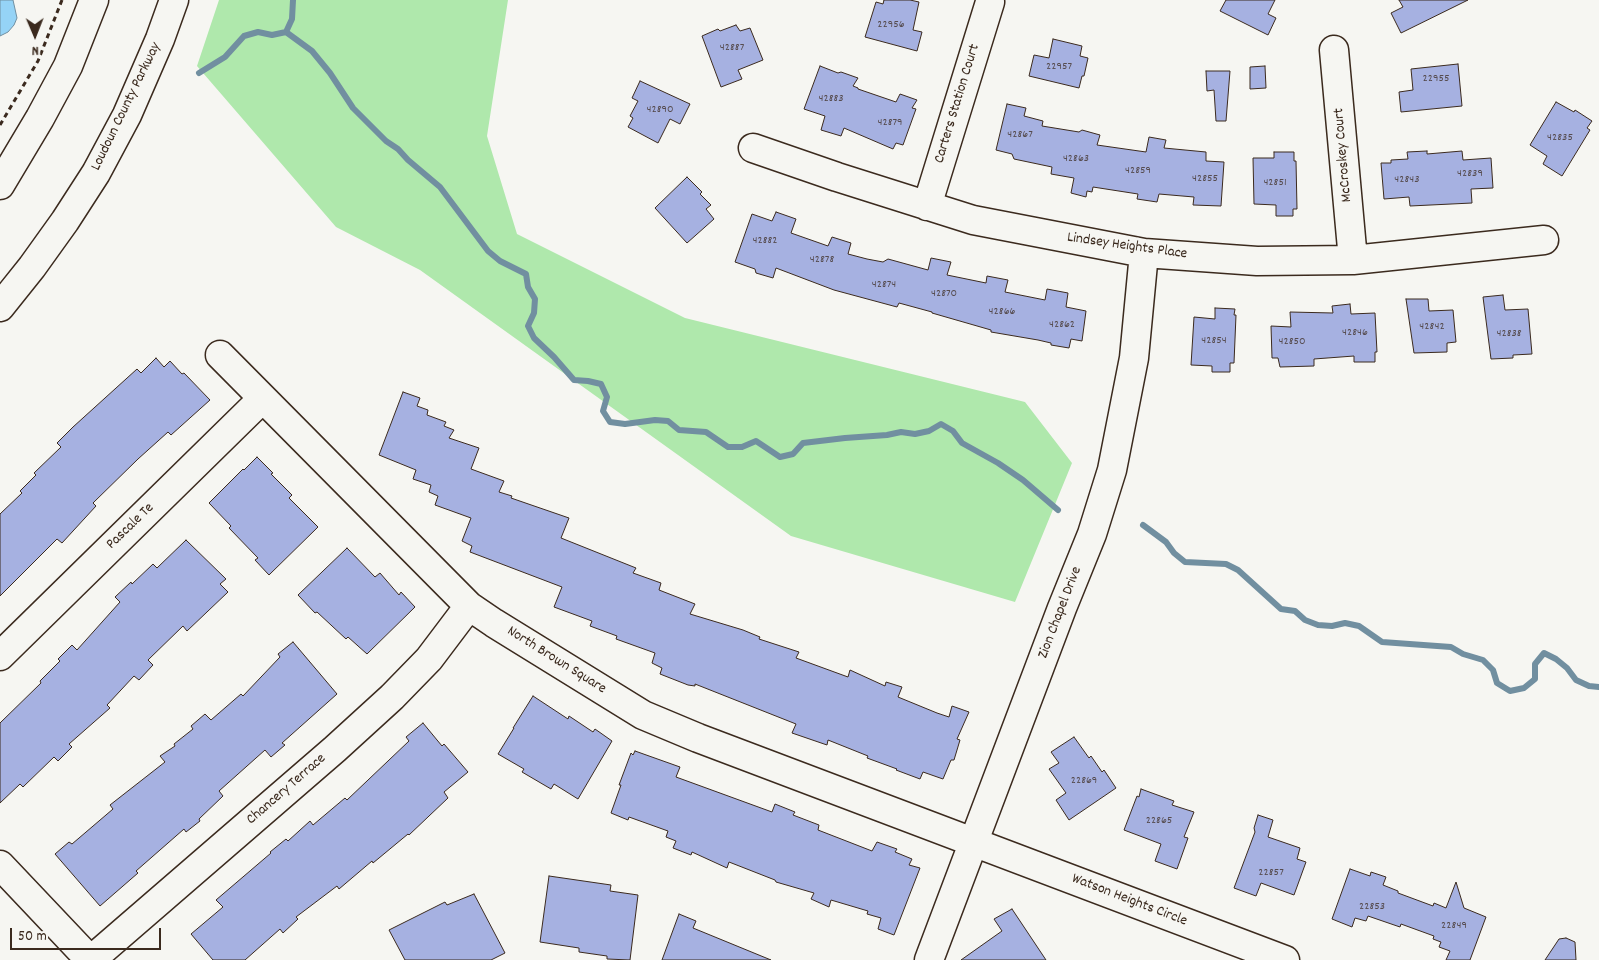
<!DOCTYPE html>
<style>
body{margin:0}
#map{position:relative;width:1599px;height:960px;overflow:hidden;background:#f6f6f2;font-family:Dekko,sans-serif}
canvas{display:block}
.north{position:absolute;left:10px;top:10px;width:50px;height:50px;-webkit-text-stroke:4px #f6f6f2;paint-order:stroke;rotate:179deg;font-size:14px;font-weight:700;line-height:20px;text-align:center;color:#3b2a1e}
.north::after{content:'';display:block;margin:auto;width:18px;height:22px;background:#3b2a1e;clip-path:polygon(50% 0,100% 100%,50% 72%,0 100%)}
.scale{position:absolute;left:10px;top:928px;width:151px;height:22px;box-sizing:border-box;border:2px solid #3b2a1e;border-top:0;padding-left:6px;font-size:15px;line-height:18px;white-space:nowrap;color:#3b2a1e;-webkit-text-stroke:4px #f6f6f2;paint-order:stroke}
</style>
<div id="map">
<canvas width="1599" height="960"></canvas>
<div class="north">N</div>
<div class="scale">50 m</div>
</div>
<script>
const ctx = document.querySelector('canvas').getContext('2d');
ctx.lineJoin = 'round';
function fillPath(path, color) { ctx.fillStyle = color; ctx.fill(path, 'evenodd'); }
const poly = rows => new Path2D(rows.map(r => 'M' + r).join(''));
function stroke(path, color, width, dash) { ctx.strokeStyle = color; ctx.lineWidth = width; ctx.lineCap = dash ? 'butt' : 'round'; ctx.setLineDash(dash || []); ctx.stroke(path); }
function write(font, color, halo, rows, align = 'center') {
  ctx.font = font + ' Dekko,sans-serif'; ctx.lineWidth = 5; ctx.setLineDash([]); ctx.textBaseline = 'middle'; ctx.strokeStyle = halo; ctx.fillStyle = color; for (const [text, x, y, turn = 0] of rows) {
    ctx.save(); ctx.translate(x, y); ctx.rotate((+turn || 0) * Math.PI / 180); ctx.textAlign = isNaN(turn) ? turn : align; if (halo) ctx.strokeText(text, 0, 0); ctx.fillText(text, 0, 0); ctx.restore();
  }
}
fillPath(poly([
 [219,0,508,0,487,136,517,234,685,318,1025,402,1072,463,1015,602,791,536,420,270,336,227,197,66]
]), '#afe8ac');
const water = poly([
 [0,0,13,0,17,18,14,25,8,32,0,36,0,0]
]);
fillPath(water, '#95d3f6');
stroke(water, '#718fa0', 1);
stroke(poly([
 [286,32,312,51,330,73,353,108,386,141,398,149,408,160,440,187,488,251,500,261,526,274,528,287,535,299,534,313,528,326,534,338,554,357,574,380,588,381,601,384,607,397,603,411,610,422,625,424,655,420,668,421,679,430,706,432,728,447,742,447,756,441,780,457,793,454,803,443,845,438,887,435,901,432,915,434,929,431,941,424,953,431,962,443,998,463,1023,480,1058,510],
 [199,73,225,57,244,36,258,32,272,35,286,32,292,19,293,0],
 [1143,525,1166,542,1174,553,1185,562,1226,564,1238,570,1281,609,1295,611,1305,620,1318,625,1332,626,1345,623,1359,626,1382,642,1451,647,1463,654,1483,660,1493,670,1497,683,1510,691,1524,688,1535,679,1535,664,1544,653,1556,659,1567,668,1576,680,1589,686,1599,687]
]), '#718fa0', 6);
const building = poly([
 [884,0,910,0,919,2,913,30,922,32,917,51,865,37,876,2,883,4,884,0],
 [1226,0,1275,0,1268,14,1276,18,1268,35,1220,11,1226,0],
 [1399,0,1468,0,1401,33,1391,13,1403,7,1399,0],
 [736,25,740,31,750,28,763,60,738,70,742,79,721,87,702,36,718,29,720,31,736,25],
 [1053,39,1082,46,1080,56,1088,58,1084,76,1082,76,1079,88,1029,76,1034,55,1049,58,1053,39],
 [1458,64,1462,106,1401,112,1399,92,1413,90,1411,69,1458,64],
 [820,66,838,73,841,72,858,78,853,86,858,88,858,89,896,102,900,94,917,100,912,108,916,109,903,145,896,143,893,149,844,128,841,136,821,130,825,116,804,109,820,66],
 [1265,66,1266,88,1250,89,1250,67,1265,66],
 [1206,71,1230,71,1226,121,1216,121,1214,90,1207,91,1206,71],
 [640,81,690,104,680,124,670,119,658,143,628,127,633,118,630,116,638,101,632,98,640,81],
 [1556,102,1574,112,1575,110,1592,121,1587,128,1590,130,1562,176,1543,164,1547,156,1530,145,1556,102],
 [1007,104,1026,108,1024,116,1043,121,1042,126,1079,132,1082,130,1100,135,1097,145,1146,152,1149,137,1166,140,1164,148,1206,152,1206,161,1224,162,1221,206,1193,205,1194,197,1159,194,1157,202,1137,199,1138,194,1093,187,1092,192,1087,191,1086,197,1071,193,1074,178,1051,174,1052,167,1014,159,1012,154,996,150,1007,104],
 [1427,151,1427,154,1462,151,1463,160,1491,158,1493,188,1471,189,1472,203,1410,206,1409,197,1384,199,1381,163,1391,163,1391,160,1408,159,1407,152,1427,151],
 [1274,152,1294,152,1294,161,1296,161,1297,209,1293,209,1293,216,1276,216,1276,205,1254,204,1253,158,1274,158,1274,152],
 [687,177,702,192,700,194,711,205,706,209,714,219,687,243,655,208,687,177],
 [776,212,796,219,791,233,828,246,832,237,851,243,848,254,867,259,883,262,888,259,928,270,931,258,951,262,947,275,986,283,987,276,1008,280,1005,292,1045,300,1047,289,1068,293,1066,307,1086,311,1082,341,1071,339,1069,348,1051,345,1051,343,1038,340,991,332,991,330,932,313,932,312,899,303,897,307,834,290,776,268,773,278,756,273,755,269,735,262,752,214,772,221,776,212],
 [1503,295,1505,310,1528,309,1532,354,1513,355,1513,358,1491,359,1483,297,1503,295],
 [1406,299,1428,299,1429,311,1453,310,1456,342,1447,343,1447,352,1414,353,1406,299],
 [1350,304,1351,314,1375,313,1377,352,1375,352,1375,362,1354,362,1354,356,1314,359,1314,366,1280,367,1278,358,1272,358,1271,326,1291,327,1290,312,1333,313,1332,306,1350,304],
 [1215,308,1235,309,1234,315,1236,315,1234,363,1230,363,1230,372,1212,372,1212,366,1191,365,1194,317,1215,319,1215,308],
 [156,358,164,367,170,361,182,374,184,373,210,400,171,435,168,432,138,459,93,503,96,506,62,543,57,539,0,596,0,514,22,493,20,491,36,475,34,473,61,447,57,443,73,427,137,369,141,373,156,358],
 [403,392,420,398,417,406,428,410,427,415,446,422,444,426,454,430,449,438,479,448,471,469,504,481,499,492,512,496,511,498,569,518,561,538,636,568,633,573,661,583,659,590,695,604,690,614,743,630,760,637,759,639,799,652,796,658,848,677,850,670,885,686,886,682,902,687,898,697,937,713,949,717,952,706,969,712,957,739,960,740,954,760,951,760,943,779,923,772,920,779,896,770,897,769,867,758,868,756,828,740,827,745,792,733,796,724,695,684,695,686,688,685,660,674,662,668,652,663,655,653,616,639,617,636,590,626,592,621,554,607,562,587,470,552,472,546,462,541,471,518,435,505,438,496,429,492,431,485,413,479,416,470,379,455,403,392],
 [257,457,273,473,271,474,292,495,289,498,318,527,269,575,255,560,258,558,229,528,231,526,209,503,243,469,244,470,257,457],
 [186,540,226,579,220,584,228,592,187,631,183,626,148,660,153,665,139,680,134,676,107,705,110,708,69,744,72,747,58,761,54,757,23,787,20,784,0,803,0,723,41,683,40,681,60,661,58,659,72,645,77,650,120,602,115,597,131,582,132,584,153,564,157,568,186,540],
 [347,548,375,577,380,573,399,595,401,592,415,607,367,654,348,637,346,639,317,612,315,613,298,595,347,548],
 [293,642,337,694,282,743,285,745,271,757,265,750,219,791,223,796,199,819,200,821,186,832,184,829,136,871,138,873,100,906,55,854,69,842,72,844,113,809,110,805,165,762,160,756,175,746,174,744,193,729,191,726,205,714,211,720,241,694,243,696,280,657,278,654,293,642],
 [533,696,568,719,569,716,593,732,595,729,612,741,578,799,554,784,551,789,522,772,524,769,498,754,514,728,513,728,533,696],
 [423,723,442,746,444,744,468,772,444,792,448,798,409,835,408,834,373,863,372,861,339,889,337,886,296,917,298,919,283,933,280,929,245,960,213,960,191,934,223,907,216,900,271,853,270,852,286,839,288,841,310,821,313,825,345,798,347,800,409,741,406,737,423,723],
 [1074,737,1089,758,1091,756,1102,772,1104,770,1116,788,1069,820,1056,800,1066,793,1049,769,1059,763,1051,752,1074,737],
 [635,751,680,767,676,777,772,812,775,804,795,812,793,815,819,825,818,830,872,851,877,842,897,849,895,852,912,859,909,865,920,868,894,935,878,929,881,918,867,914,868,911,831,900,829,907,811,899,814,893,776,882,775,880,729,862,727,868,692,852,691,855,673,848,676,841,666,837,668,831,629,817,628,820,611,813,621,785,619,785,631,753,633,755,635,751],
 [1141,789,1174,801,1172,805,1194,812,1184,837,1188,838,1177,869,1155,861,1161,844,1124,830,1137,796,1139,797,1141,789],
 [1258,815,1273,820,1268,837,1300,848,1297,859,1306,862,1294,895,1261,883,1256,896,1234,888,1255,832,1254,828,1258,815],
 [1350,869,1370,876,1371,872,1386,877,1383,885,1398,891,1398,893,1433,906,1434,903,1446,908,1456,882,1464,908,1486,917,1470,960,1446,960,1450,951,1439,947,1441,942,1433,939,1434,936,1401,924,1400,927,1368,916,1366,921,1355,918,1352,927,1332,919,1350,869],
 [549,876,611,885,610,891,638,895,630,960,607,959,607,956,579,952,579,948,540,942,549,876],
 [474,894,505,953,491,960,405,960,389,930,445,902,447,905,474,894],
 [1012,909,1046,960,961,960,1002,931,994,919,1012,909],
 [679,914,696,921,693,928,771,960,662,960,679,914],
 [1566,938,1575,942,1576,960,1545,960,1559,939,1566,938]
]);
fillPath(building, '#a6b1e1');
stroke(building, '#3b2a1e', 1);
const minor = poly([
 [1334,50,1353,260],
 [753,148,837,177,973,220,1144,253,1257,261,1353,260,1544,240],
 [927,206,990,2],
 [220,355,469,606,494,623,643,715,698,738,1285,960],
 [0,656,262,399],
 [0,865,90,960],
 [91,960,335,749,392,697,429,659,469,606],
 [929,960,1062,608,1092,534,1112,470,1134,358,1144,253]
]);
const major = poly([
 [0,185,40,118,68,66,94,0],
 [0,307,32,267,65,221,96,173,127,115,160,39,174,0]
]);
stroke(minor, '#3b2a1e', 31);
stroke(major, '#3b2a1e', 31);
stroke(poly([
 [0,125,38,61,62,0]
]), '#3b2a1e', 3, [5, 4]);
stroke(minor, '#f6f6f2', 28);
stroke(major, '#f6f6f2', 28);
write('12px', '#564c4f', null, [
 ["22956",891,25],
 ["42887",732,48],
 ["22957",1059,67],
 ["22955",1436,79],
 ["42883",831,99],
 ["42890",660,110],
 ["42879",890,123],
 ["42867",1020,135],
 ["42835",1560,138],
 ["42863",1076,159],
 ["42859",1138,171],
 ["42839",1470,174],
 ["42855",1205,179],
 ["42843",1407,180],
 ["42851",1275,183],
 ["42882",765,241],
 ["42878",822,260],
 ["42874",884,285],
 ["42870",944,294],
 ["42866",1002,312],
 ["42862",1062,325],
 ["42842",1432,327],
 ["42846",1355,333],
 ["42838",1509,334],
 ["42854",1214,341],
 ["42850",1292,342],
 ["22869",1084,781],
 ["22865",1159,821],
 ["22857",1271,873],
 ["22853",1372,907],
 ["22849",1454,926]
]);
write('15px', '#3b2a1e', '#f6f6f2', [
 ["Carters Station Court",958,104,-73],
 ["Loudoun County Parkway",127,107,-64],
 ["McCroskey Court",1344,155,-95],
 ["Lindsey Heights Place",1127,247,8],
 ["Pascale Te",131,527,-44],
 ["Zion Chapel Drive",1061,613,-69],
 ["North Brown Square",556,661,32],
 ["Chancery Terrace",287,790,-41],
 ["Watson Heights Circle",1129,901,21]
]);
</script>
